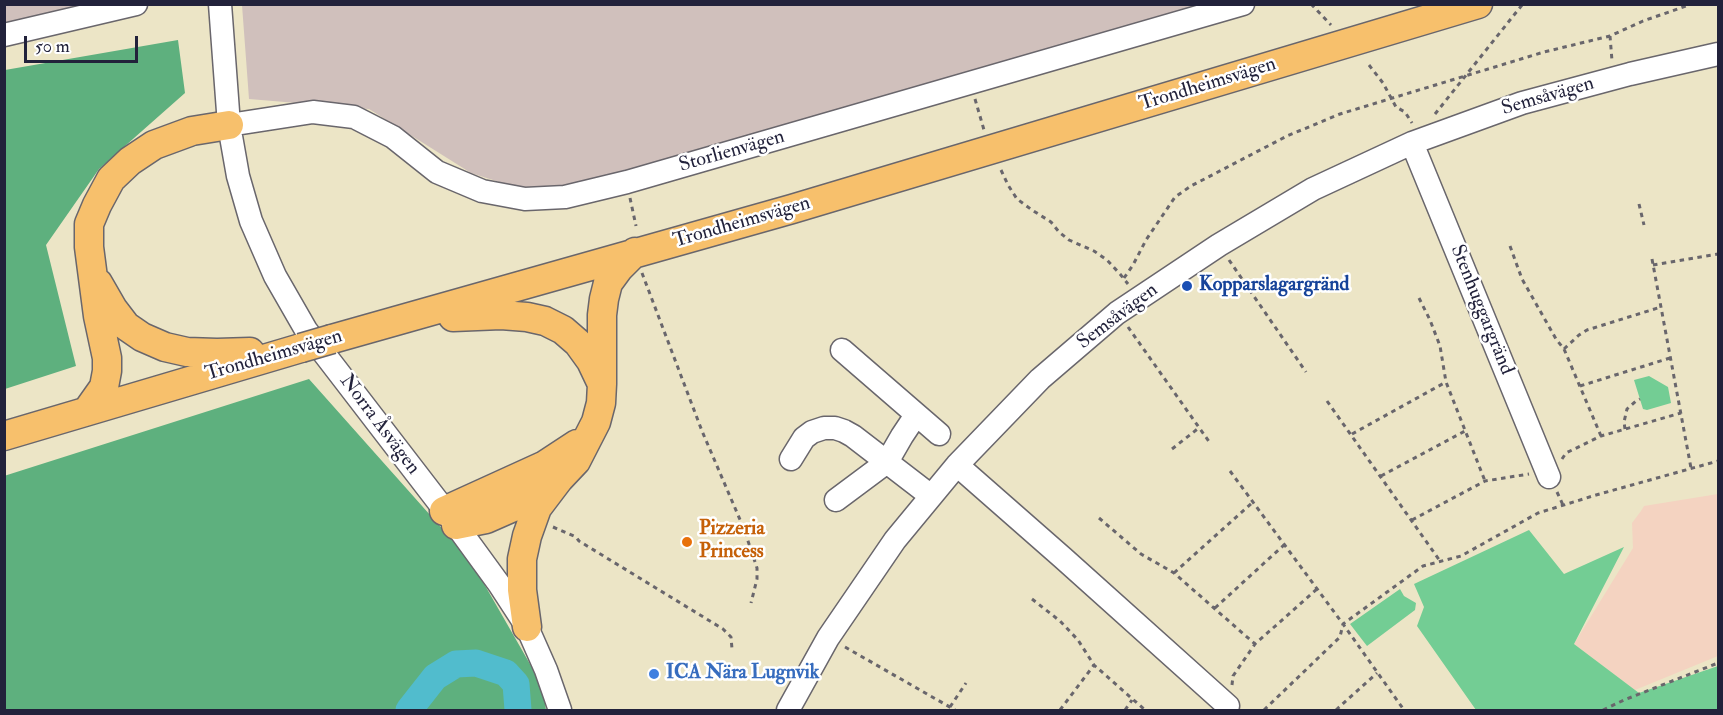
<!DOCTYPE html>
<meta charset="utf-8">
<style>
body{margin:0}
#map{position:relative;width:1723px;height:715px;overflow:hidden;background:#ece5c6;font-family:"IM FELL Double Pica",serif}
canvas{display:block}
.frame{position:absolute;inset:0;border:6px solid #22223b;pointer-events:none}
.scale{position:absolute;left:24px;top:36px;width:114px;height:27px;box-sizing:border-box;border:3px solid #22223b;border-top:0;padding-left:8px;font-size:18px;line-height:21px;white-space:nowrap;color:#22223b;-webkit-text-stroke:4px #fff;paint-order:stroke}
</style>
<div id="map">
<canvas width="1723" height="715"></canvas>
<div class="frame"></div>
<div class="scale">50 m</div>
</div>
<script>
const ctx = document.querySelector('canvas').getContext('2d');
ctx.lineJoin = 'round';
function fillPath(path, color) { ctx.fillStyle = color; ctx.fill(path, 'evenodd'); }
const poly = rows => new Path2D(rows.map(r => 'M' + r).join(''));
function stroke(path, color, width, dash) { ctx.strokeStyle = color; ctx.lineWidth = width; ctx.lineCap = dash ? 'butt' : 'round'; ctx.setLineDash(dash || []); ctx.stroke(path); }
function write(font, color, halo, rows, align = 'center') {
  ctx.font = font + ' "IM FELL Double Pica",serif'; ctx.lineWidth = 5; ctx.setLineDash([]); ctx.textBaseline = 'middle'; ctx.strokeStyle = halo; ctx.fillStyle = color; for (const [text, x, y, turn = 0] of rows) {
    ctx.save(); ctx.translate(x, y); ctx.rotate((+turn || 0) * Math.PI / 180); ctx.textAlign = isNaN(turn) ? turn : align; if (halo) ctx.strokeText(text, 0, 0); ctx.fillText(text, 0, 0); ctx.restore();
  }
}
fillPath(poly([
 [1718,494,1718,656,1635,690,1574,644,1633,548,1632,523,1641,511,1644,506]
]), '#f4d3c1');
fillPath(poly([
 [4,5,79,5,21,22,5,24],
 [242,5,1204,5,567,187,515,187,471,173,369,109,249,99]
]), '#d0c0bc');
fillPath(poly([
 [1649,376,1668,387,1671,403,1647,410,1643,409,1634,380],
 [1529,530,1564,574,1624,547,1574,644,1639,693,1718,666,1718,710,1476,710,1417,626,1424,607,1414,584],
 [1400,589,1404,596,1416,603,1415,610,1367,646,1350,624]
]), '#73cd94');
fillPath(poly([
 [178,40,185,93,99,169,46,245,76,366,5,389,5,70],
 [309,379,471,561,542,685,546,710,5,710,4,476]
]), '#5eb07e');
stroke(poly([
 [409,710,435,677,456,664,476,663,506,673,516,684,518,710]
]), '#51bccd', 27);
const minor = poly([
 [220,4,229,125,238,176,251,221,275,276,306,330,456,525,499,584,527,627,546,670,560,710],
 [4,35,136,4],
 [229,125,313,112,354,117,393,137,437,172,482,191,525,199,565,197,627,182,1243,4],
 [1412,143,1549,477],
 [842,350,939,434],
 [791,459,804,438,812,432,824,428,835,428,844,431,853,436,931,496],
 [957,465,1063,558,1228,706],
 [836,500,887,462,902,436,916,415],
 [788,710,828,638,895,540,957,465,1040,379,1117,313,1219,245,1313,189,1412,143,1522,103,1630,74,1718,54]
]);
const major = poly([
 [98,283,113,309,126,326,142,337,165,347,187,352,217,353,250,352],
 [453,317,501,315,527,317,545,321,563,330,578,343,591,361,601,382],
 [332,339,792,209,1478,4],
 [87,411,104,387,107,371,107,358,98,316,89,247,89,224,97,205,111,179,130,161,154,145,192,131,229,125],
 [4,436,301,348],
 [444,511,545,465,577,444],
 [456,525,486,519,511,508,549,485],
 [527,627,522,590,522,559,527,536,537,508,559,479,576,461,596,422,601,403,602,384,602,315,604,299,608,283,619,268,635,252]
]);
stroke(minor, '#69666c', 25);
stroke(major, '#69666c', 31);
stroke(poly([
 [1311,4,1331,25],
 [1610,36,1612,61],
 [1369,65,1383,83,1396,107,1405,112,1412,123],
 [975,99,984,130],
 [1435,114,1522,5,1525,4],
 [1001,170,1008,185,1017,199,1032,210,1051,222,1059,232,1069,240,1094,251,1107,260,1120,274,1128,284],
 [630,198,636,226],
 [1639,204,1644,225],
 [1510,246,1522,279,1556,339,1564,349,1601,436],
 [1652,259,1691,468],
 [1229,260,1306,372],
 [1653,265,1718,254],
 [642,273,702,431,744,529,757,568,757,579,751,603],
 [1124,278,1133,265,1146,240,1175,197,1191,186,1287,136,1340,114,1544,52,1610,36,1643,21,1692,4],
 [1419,298,1430,320,1440,346,1446,382,1485,481],
 [1128,327,1210,443],
 [1564,349,1579,335,1587,330,1661,307],
 [1580,386,1670,358],
 [1327,401,1440,561],
 [1625,429,1624,422,1627,409,1636,401,1640,399],
 [1352,434,1446,382],
 [1172,449,1200,427],
 [1562,459,1566,453,1601,436,1681,413],
 [1230,471,1343,624,1404,710],
 [1381,476,1465,431],
 [1557,492,1563,505],
 [1099,518,1141,554,1174,573,1255,644],
 [1412,520,1485,481,1529,474],
 [553,527,576,537,579,541,723,629,731,637,732,649],
 [1174,573,1254,501],
 [1032,599,1060,621,1078,640,1094,665,1145,710],
 [1215,608,1285,544],
 [845,647,955,710],
 [1232,685,1233,676,1255,644,1317,589],
 [950,707,966,683],
 [1060,710,1094,665],
 [1125,710,1132,700],
 [1264,710,1340,637,1343,624,1423,566,1461,556,1538,513,1596,495,1718,461],
 [1336,710,1377,673],
 [1603,710,1624,700,1718,663]
]), '#69666c', 3, [4.5, 4.5]);
stroke(minor, '#fff', 22);
stroke(major, '#f7c06c', 28);
const majorBridge = poly([
 [301,348,332,339]
]);
stroke(majorBridge, '#69666c', 31, []);
stroke(majorBridge, '#f7c06c', 28);
for (const [x, y, r, color] of [
 [1187,286,6,"#1a4fb4"],
 [687,542,6,"#e8710a"],
 [654,674,6,"#3f7fe0"]
]) { const dot = new Path2D(); dot.arc(x, y, r, 0, 2 * Math.PI); ctx.fillStyle = color; ctx.fill(dot); stroke(dot, '#fff', 2); }
write('20px', '#22223b', '#fff', [
 ["Trondheimsvägen",1208,85,-17],
 ["Semsåvägen",1548,97,-16],
 ["Storlienvägen",732,152,-16],
 ["Trondheimsvägen",742,223,-16],
 ["Stenhuggargränd",1481,310,68],
 ["Semsåvägen",1118,317,-37],
 ["Trondheimsvägen",274,356,-16],
 ["Norra Åsvägen",379,425,53]
]);
write('bold 20px', '#164399', '#fff', [
 ["Kopparslagargränd",1199,286]
], 'left');
write('bold 20px', '#c56008', '#fff', [
 ["Pizzeria",699,530],
 ["Princess",699,553]
], 'left');
write('bold 20px', '#366cbe', '#fff', [
 ["ICA Nära Lugnvik",666,674]
], 'left');
</script>
